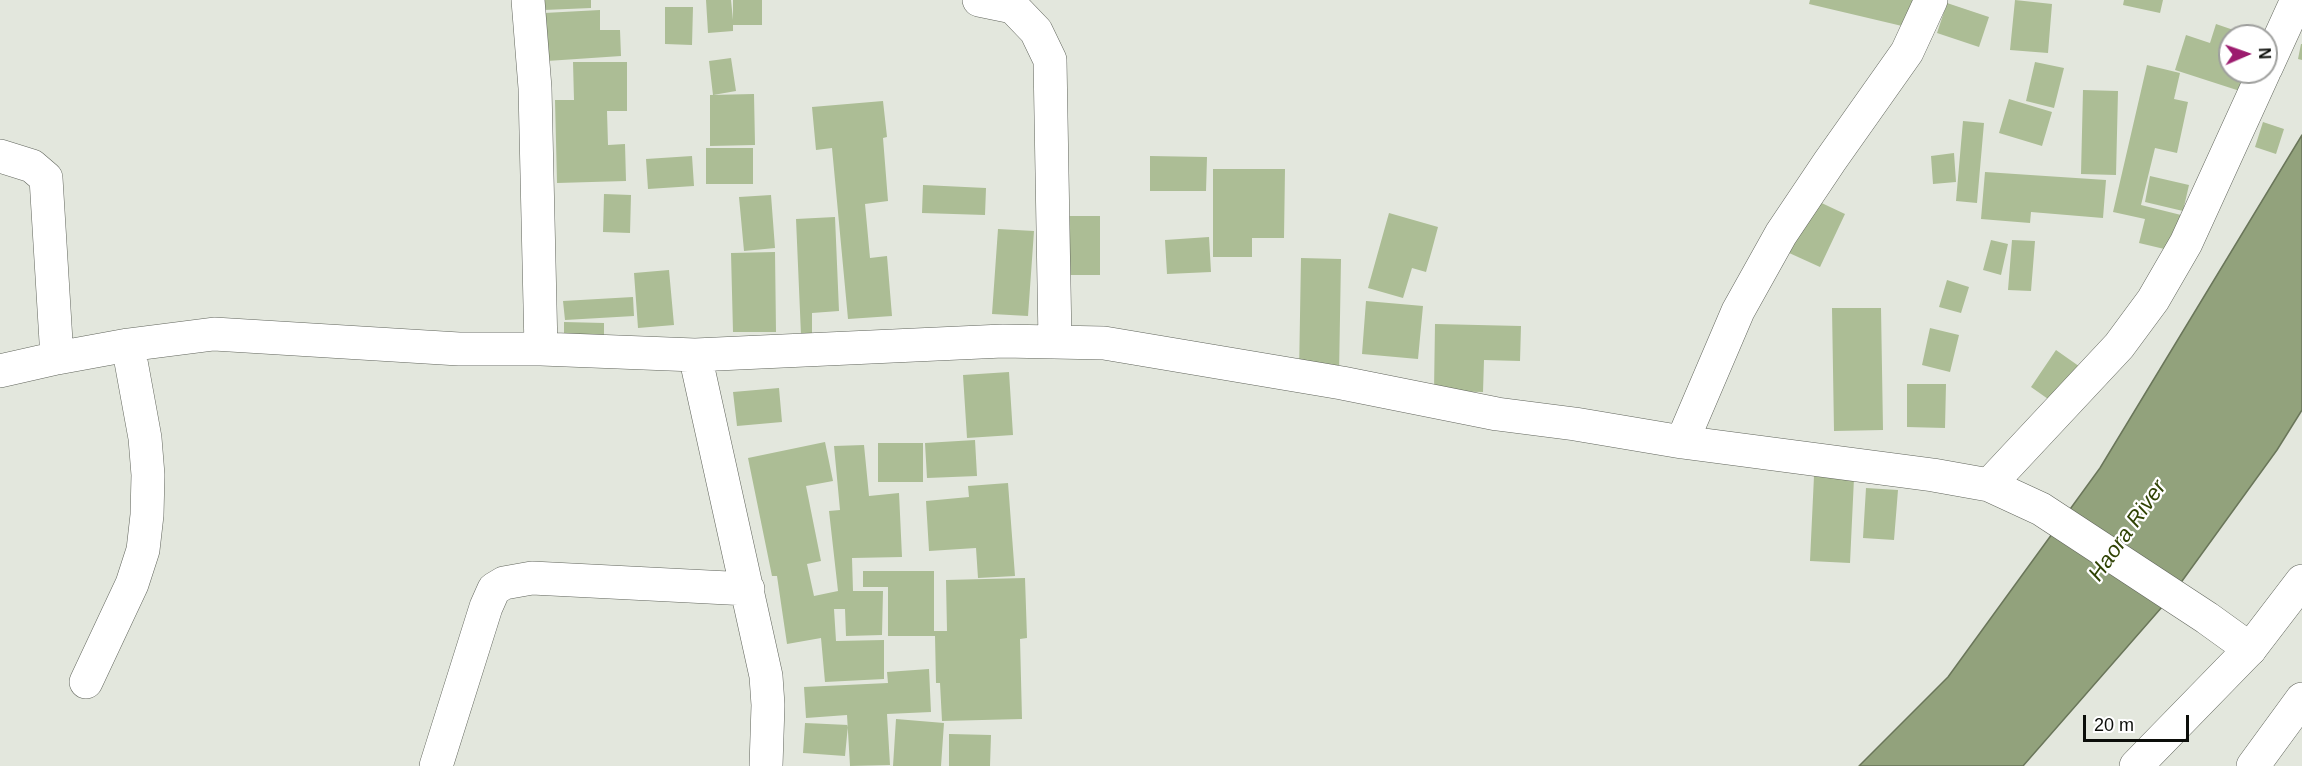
<!DOCTYPE html>
<style>
body{margin:0}
#map{position:relative;width:2302px;height:766px;overflow:hidden;background:#e3e7dd;font-family:Arial,sans-serif}
canvas{display:block}
.north{position:absolute;left:2218px;top:24px;width:60px;height:60px;box-sizing:border-box;background:#fff;border:2px solid #9e9f9d;border-radius:50%;rotate:88deg;font-size:16px;font-weight:700;line-height:24px;text-align:center;color:#0c0e0a}
.north::after{content:'';display:block;margin:auto;width:21px;height:27px;background:#9c1b6e;clip-path:polygon(50% 0,100% 100%,50% 72%,0 100%)}
.scale{position:absolute;left:2083px;top:715px;width:106px;height:27px;box-sizing:border-box;border:3px solid #0c0e0a;border-top:0;padding-left:8px;font-size:18px;line-height:21px;white-space:nowrap;color:#0c0e0a;-webkit-text-stroke:4px #fff;paint-order:stroke}
</style>
<div id="map">
<canvas width="2302" height="766"></canvas>
<div class="north">N</div>
<div class="scale">20 m</div>
</div>
<script>
const ctx = document.querySelector('canvas').getContext('2d');
ctx.lineJoin = 'round';
function fillPath(path, color) { ctx.fillStyle = color; ctx.fill(path, 'evenodd'); }
const poly = rows => new Path2D(rows.map(r => 'M' + r).join(''));
function stroke(path, color, width, dash) { ctx.strokeStyle = color; ctx.lineWidth = width; ctx.lineCap = dash ? 'butt' : 'round'; ctx.setLineDash(dash || []); ctx.stroke(path); }
function write(font, color, halo, rows, align = 'center') {
  ctx.font = font + ' Arial,sans-serif'; ctx.lineWidth = 4.5; ctx.setLineDash([]); ctx.textBaseline = 'middle'; ctx.strokeStyle = halo; ctx.fillStyle = color; for (const [text, x, y, turn = 0] of rows) {
    ctx.save(); ctx.translate(x, y); ctx.rotate((+turn || 0) * Math.PI / 180); ctx.textAlign = isNaN(turn) ? turn : align; if (halo) ctx.strokeText(text, 0, 0); ctx.fillText(text, 0, 0); ctx.restore();
  }
}
const water = poly([
 [2302,135,2302,410,2277,450,2169,599,2023,766,1859,766,1948,677,2100,468,2302,135]
]);
fillPath(water, '#92a27c');
stroke(water, '#6a765a', 1.5);
fillPath(poly([
 [543,0,591,0,591,8,544,10],
 [706,0,731,0,733,20,733,0,762,0,762,25,733,25,733,31,708,33],
 [1810,0,1925,0,1919,30,1809,4],
 [2015,0,2052,4,2048,53,2010,50],
 [2124,0,2163,0,2160,13,2123,5],
 [1947,3,1989,17,1979,47,1937,33],
 [665,7,693,7,692,45,665,44],
 [600,10,600,30,620,30,621,56,547,61,544,13],
 [2216,24,2251,36,2230,36,2230,72,2249,72,2243,92,2175,70,2186,35,2210,43],
 [2301,44,2302,44,2302,60,2298,59],
 [731,58,736,91,713,95,709,61],
 [573,62,627,62,627,111,607,111,608,145,625,144,626,181,557,183,555,100,574,100],
 [2035,62,2064,68,2054,108,2026,101],
 [2147,65,2180,73,2174,99,2188,102,2177,153,2155,148,2141,205,2185,216,2177,252,2139,243,2145,219,2113,212],
 [2083,90,2118,91,2116,175,2081,174],
 [754,94,755,145,710,146,710,95],
 [2009,99,2052,112,2042,146,1999,133],
 [883,101,887,137,883,138,888,201,865,204,870,258,887,256,892,316,848,319,832,148,816,150,812,107],
 [1963,121,1984,123,1977,203,1956,201],
 [2263,122,2284,129,2276,154,2255,147],
 [706,148,753,148,753,184,706,184],
 [1954,153,1956,182,1933,184,1931,156],
 [692,156,694,186,648,189,646,159],
 [1150,156,1207,157,1206,191,1150,191],
 [1213,169,1285,169,1284,238,1252,238,1252,257,1213,257],
 [1985,172,2106,180,2103,218,2031,212,2030,223,1981,219],
 [2150,176,2189,185,2183,211,2145,202],
 [923,185,986,188,985,215,922,213],
 [604,194,631,195,630,233,603,232],
 [771,195,775,248,744,251,739,197],
 [1811,198,1845,214,1820,267,1787,252],
 [1389,213,1438,227,1426,272,1412,268,1403,298,1368,288],
 [1064,216,1100,216,1100,275,1064,275],
 [835,217,839,311,812,313,812,335,801,335,796,219],
 [998,229,1034,231,1028,316,992,314],
 [1209,237,1211,272,1167,274,1165,240],
 [1991,240,2008,244,2001,275,1983,270],
 [2012,240,2035,241,2031,291,2008,290],
 [775,252,776,332,733,332,731,253],
 [1301,258,1341,259,1339,375,1299,374],
 [669,270,674,325,638,328,634,273],
 [1947,280,1969,287,1961,313,1939,307],
 [633,297,634,316,565,320,563,301],
 [1366,301,1423,306,1418,359,1362,354],
 [1832,308,1881,308,1883,430,1834,431],
 [564,322,604,323,604,347,564,346],
 [1435,324,1521,326,1520,361,1484,360,1483,392,1434,391],
 [1930,328,1959,335,1950,372,1922,365],
 [2056,350,2083,369,2058,406,2031,387],
 [1009,372,1013,435,967,438,963,375],
 [1907,384,1946,384,1945,428,1907,427],
 [779,388,782,422,737,426,733,392],
 [975,440,977,476,927,478,925,443],
 [825,442,833,481,806,486,821,561,807,564,814,596,838,591,829,511,840,510,834,446,864,445,869,496,899,493,902,557,852,558,853,591,883,591,882,635,846,636,845,609,834,609,836,641,884,640,884,679,825,682,821,638,787,644,777,576,772,576,748,458],
 [878,443,923,443,923,482,878,482],
 [1814,476,1854,478,1850,563,1810,561],
 [1008,483,1015,576,978,578,976,548,929,551,926,501,969,497,968,486],
 [1866,488,1898,490,1894,540,1863,538],
 [863,571,934,571,934,631,947,631,946,580,1025,578,1027,638,1020,639,1022,719,942,721,940,683,936,683,935,636,888,636,888,587,863,587],
 [929,669,931,712,887,714,890,765,850,766,847,715,806,718,804,687,888,683,887,672],
 [896,719,944,723,941,766,893,766],
 [805,723,848,725,845,756,803,753],
 [949,734,991,735,990,766,949,766]
]), '#acbd95');
const minor = poly([
 [528,0,535,88,541,349],
 [979,0,1013,7,1036,31,1050,60,1055,341],
 [2266,68,2297,0],
 [0,156,32,166,46,178,57,358],
 [695,355,766,676,768,705,766,766],
 [0,371,57,358,128,345,214,334,459,349,541,349,695,355,1003,341,1104,343,1342,383,1497,414,1575,424,1682,442,1933,475,1989,485,2041,509,2207,618,2250,649],
 [1682,442,1738,311,1781,234,1830,161,1907,52,1931,0],
 [1989,485,2119,346,2153,300,2186,243,2264,72],
 [86,682,132,584,143,550,147,515,148,475,145,438,128,345],
 [436,766,486,607,494,589,504,583,532,578,748,589]
]);
const tertiary = poly([
 [2136,766,2250,649,2302,581],
 [2253,766,2302,699]
]);
stroke(minor, '#61655c', 34);
stroke(tertiary, '#61655c', 34);
stroke(minor, '#fff', 33);
stroke(tertiary, '#fff', 33);
write('italic 22px', '#304304', '#fff', [
 ["Haora River",2128,531,-55]
]);
</script>
